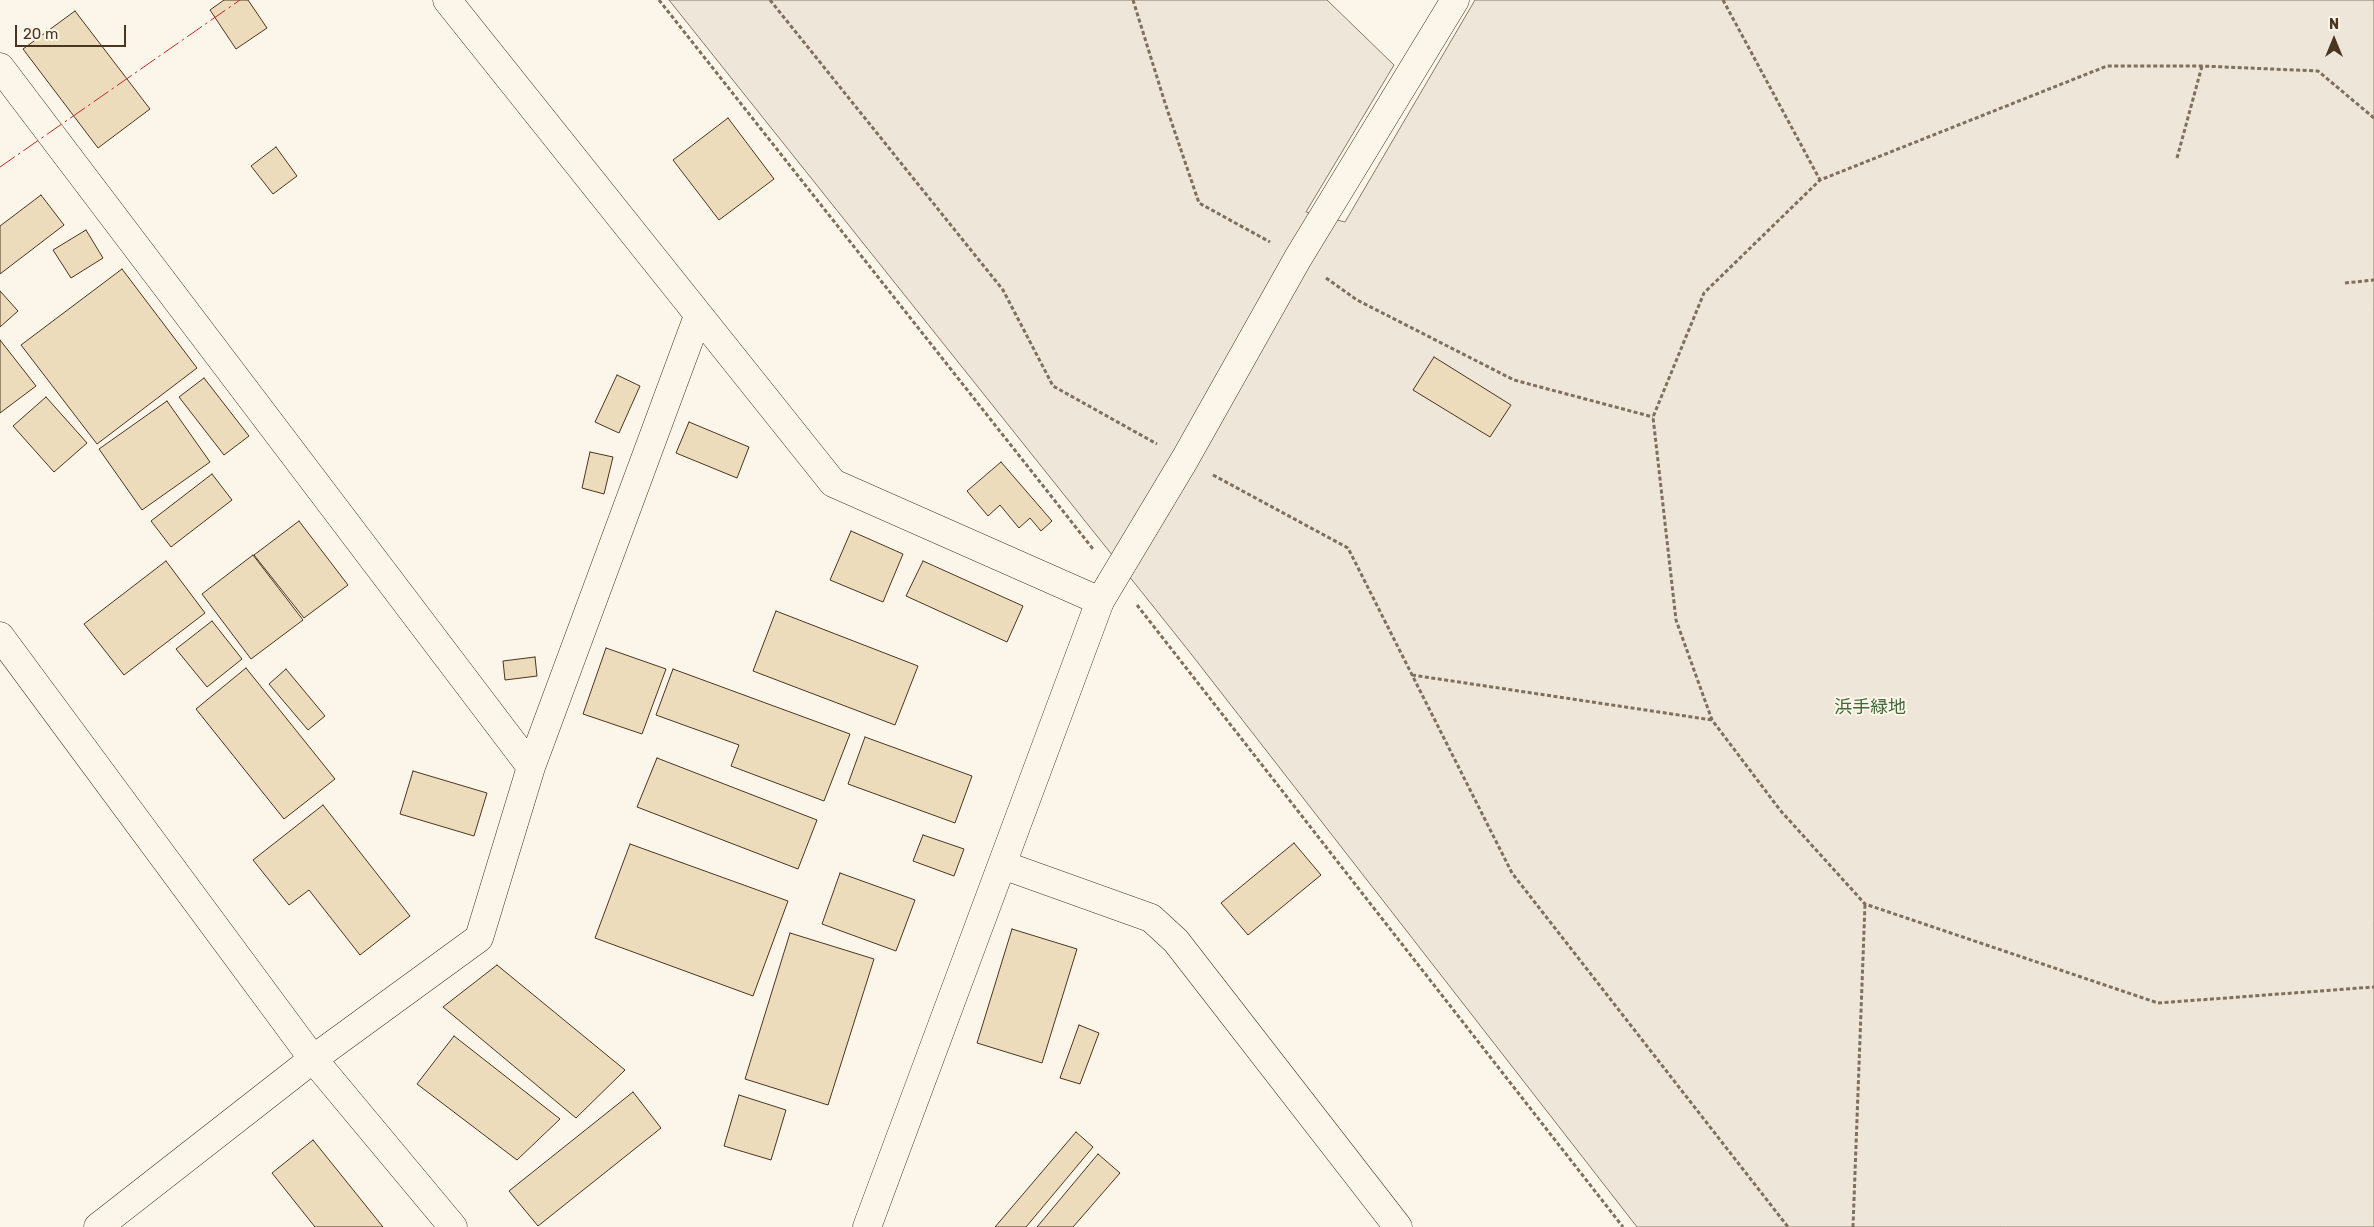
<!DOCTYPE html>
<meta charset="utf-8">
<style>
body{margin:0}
#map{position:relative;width:2374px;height:1227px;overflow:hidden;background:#fbf6e9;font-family:Rubik,sans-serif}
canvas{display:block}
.north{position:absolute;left:2309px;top:15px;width:50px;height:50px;-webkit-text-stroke:4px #fbf6e9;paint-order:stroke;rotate:0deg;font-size:14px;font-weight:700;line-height:20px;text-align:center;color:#4a3520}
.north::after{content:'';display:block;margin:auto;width:18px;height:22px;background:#4a3520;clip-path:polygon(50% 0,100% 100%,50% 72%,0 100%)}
.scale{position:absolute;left:15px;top:25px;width:111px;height:22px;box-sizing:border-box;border:2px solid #4a3520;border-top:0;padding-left:6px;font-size:15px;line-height:18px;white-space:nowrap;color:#4a3520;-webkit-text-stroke:4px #fbf6e9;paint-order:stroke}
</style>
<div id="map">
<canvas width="2374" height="1227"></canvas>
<div class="north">N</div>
<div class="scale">20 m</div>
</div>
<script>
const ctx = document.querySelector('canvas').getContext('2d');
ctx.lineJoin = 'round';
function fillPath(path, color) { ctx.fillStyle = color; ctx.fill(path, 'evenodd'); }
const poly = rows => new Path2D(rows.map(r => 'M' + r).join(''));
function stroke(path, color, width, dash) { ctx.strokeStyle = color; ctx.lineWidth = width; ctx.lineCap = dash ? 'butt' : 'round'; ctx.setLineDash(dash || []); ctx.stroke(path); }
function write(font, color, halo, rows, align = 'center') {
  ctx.font = font + ' Rubik,"Noto Sans JP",sans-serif'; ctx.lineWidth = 4; ctx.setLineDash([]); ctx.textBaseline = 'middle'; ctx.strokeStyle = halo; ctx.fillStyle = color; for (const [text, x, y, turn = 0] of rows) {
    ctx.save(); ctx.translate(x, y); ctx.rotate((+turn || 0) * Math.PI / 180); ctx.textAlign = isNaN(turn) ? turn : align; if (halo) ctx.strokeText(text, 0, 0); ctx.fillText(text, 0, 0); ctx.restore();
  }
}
const green = poly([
 [669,0,1327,0,1394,65,1306,212,1345,222,1475,0,2374,0,2374,1227,1637,1227,1188,650,669,0]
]);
fillPath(green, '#ede6d9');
stroke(green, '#887966', 1);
const building = poly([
 [224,0,248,0,267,28,236,49,210,10,224,0],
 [75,11,150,109,98,148,23,49,75,11],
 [728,118,774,179,719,220,673,160,728,118],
 [276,147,297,176,273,194,251,166,276,147],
 [41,195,64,225,0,274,0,226,41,195],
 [86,230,103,258,71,278,53,250,86,230],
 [122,269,197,368,97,444,21,345,122,269],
 [0,291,18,311,0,327,0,291],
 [0,340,36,386,0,413,0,340],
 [1434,357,1511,405,1490,437,1413,390,1434,357],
 [617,375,640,386,619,433,595,422,617,375],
 [204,378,249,436,224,455,179,397,204,378],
 [46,397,87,443,54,472,13,426,46,397],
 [167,401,210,462,142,510,99,449,167,401],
 [689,422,749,447,737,478,676,453,689,422],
 [590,452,613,457,604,494,582,488,590,452],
 [1001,462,1052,521,1041,531,1030,518,1019,528,1000,505,988,516,967,491,1001,462],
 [212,474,232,500,171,547,151,521,212,474],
 [299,521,348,585,304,618,254,555,299,521],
 [851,531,903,554,883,602,830,580,851,531],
 [253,555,303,620,251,659,202,594,253,555],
 [166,561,205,613,124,675,84,624,166,561],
 [923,561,1023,606,1007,642,906,596,923,561],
 [776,611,918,666,895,725,753,671,776,611],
 [212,621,242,659,207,687,176,649,212,621],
 [606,648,666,669,642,734,583,714,606,648],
 [535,657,537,676,505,680,503,661,535,657],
 [246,668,335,779,284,819,196,709,246,668],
 [286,669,325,716,308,730,269,684,286,669],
 [673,669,850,734,824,801,731,766,739,745,656,715,673,669],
 [865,737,972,776,955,823,848,784,865,737],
 [657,758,817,820,798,869,637,807,657,758],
 [413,771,487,793,474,836,400,814,413,771],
 [323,805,410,916,360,955,309,890,289,905,253,860,323,805],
 [923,835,964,849,954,876,913,861,923,835],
 [1294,843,1321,875,1248,935,1221,903,1294,843],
 [630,844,788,901,753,996,595,938,630,844],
 [840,873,915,900,896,951,822,924,840,873],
 [1012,929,1077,949,1042,1063,977,1043,1012,929],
 [790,933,874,959,828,1105,745,1079,790,933],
 [497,965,625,1070,576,1118,443,1007,497,965],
 [1079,1025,1099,1033,1080,1084,1060,1078,1079,1025],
 [454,1036,560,1119,517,1160,417,1084,454,1036],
 [633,1092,661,1128,538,1226,509,1191,633,1092],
 [739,1095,786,1110,771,1160,724,1146,739,1095],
 [1076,1132,1093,1147,1026,1227,995,1227,1076,1132],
 [313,1140,383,1227,315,1227,272,1173,313,1140],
 [1098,1154,1120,1173,1073,1227,1037,1227,1098,1154]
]);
fillPath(building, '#ecdcbc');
stroke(building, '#4a3520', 1);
const street = poly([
 [1100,601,1185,459,1298,258,1455,0]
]);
const secondary = poly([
 [447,0,833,483,1100,601,867,1227],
 [0,67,531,767],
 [0,636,313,1059,453,1227],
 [1003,865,1151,918,1176,941,1398,1227],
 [98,1227,313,1059,479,938,531,767,698,316]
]);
stroke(street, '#4a3520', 29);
stroke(secondary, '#4a3520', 29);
stroke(poly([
 [659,0,1093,549],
 [770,0,1003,290,1053,386,1157,444],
 [1133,0,1165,103,1199,203,1270,242],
 [1723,0,1820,180],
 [2374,118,2318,71,2202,66,2107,66,1820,180,1704,293,1653,417,1676,620,1712,720,1780,810,1865,904,2158,1003,2374,987],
 [2177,158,2202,66],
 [1326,278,1357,300,1514,380,1653,417],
 [2345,283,2374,280],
 [1213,475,1348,548,1512,873,1788,1227],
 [1137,605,1623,1227],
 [1412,675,1712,720],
 [1853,1227,1865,904]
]), '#7f6f5c', 3, [4, 2.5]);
stroke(street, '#fbf6e9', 28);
stroke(secondary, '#fbf6e9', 28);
stroke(poly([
 [0,167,240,0]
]), '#c62828', 1, [18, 4, 2.5, 4]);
write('18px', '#436837', '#fbf6e9', [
 ["浜手緑地",1870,708]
]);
</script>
